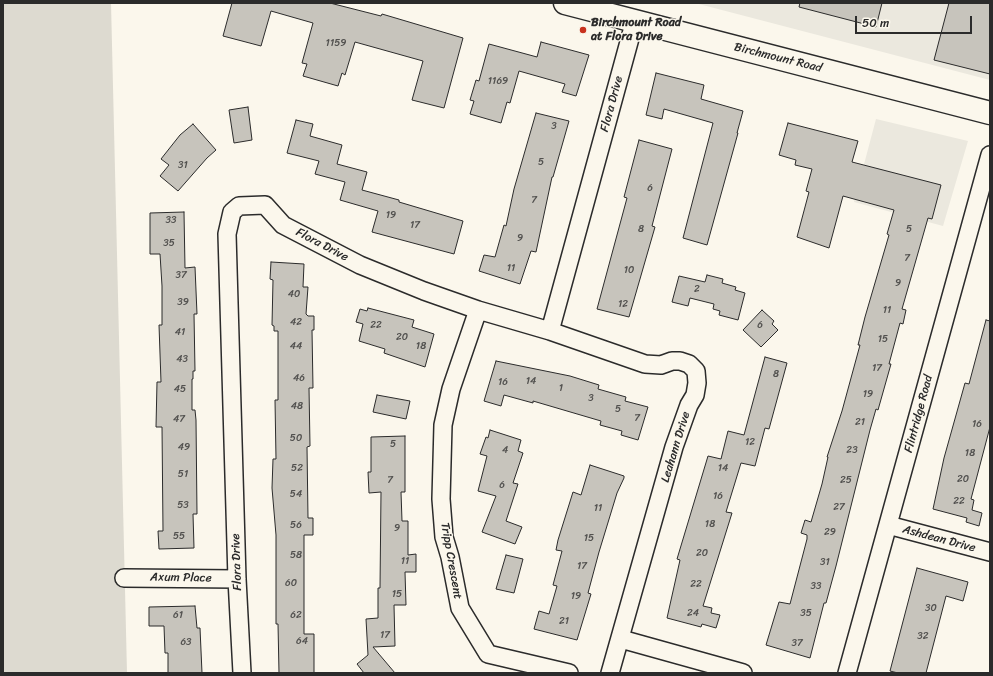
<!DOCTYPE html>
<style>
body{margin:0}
#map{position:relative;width:993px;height:676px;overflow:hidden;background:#fbf7ec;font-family:Sriracha,sans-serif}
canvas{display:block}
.frame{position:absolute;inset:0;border:4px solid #2b2b2b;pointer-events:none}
.scale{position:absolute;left:855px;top:16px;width:117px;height:18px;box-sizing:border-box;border:2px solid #2b2b2b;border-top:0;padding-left:5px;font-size:12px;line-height:14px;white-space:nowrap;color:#2b2b2b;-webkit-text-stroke:3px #fbf7ec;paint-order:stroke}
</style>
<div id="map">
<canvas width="993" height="676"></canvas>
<div class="frame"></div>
<div class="scale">50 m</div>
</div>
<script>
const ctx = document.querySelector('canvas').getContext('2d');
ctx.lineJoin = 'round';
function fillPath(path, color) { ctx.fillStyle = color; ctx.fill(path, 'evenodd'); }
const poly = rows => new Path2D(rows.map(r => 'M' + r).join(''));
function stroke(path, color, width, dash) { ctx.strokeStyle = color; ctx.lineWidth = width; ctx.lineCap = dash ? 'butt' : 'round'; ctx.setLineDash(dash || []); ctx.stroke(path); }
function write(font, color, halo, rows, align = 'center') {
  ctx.font = font + ' Sriracha,sans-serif'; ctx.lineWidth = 3; ctx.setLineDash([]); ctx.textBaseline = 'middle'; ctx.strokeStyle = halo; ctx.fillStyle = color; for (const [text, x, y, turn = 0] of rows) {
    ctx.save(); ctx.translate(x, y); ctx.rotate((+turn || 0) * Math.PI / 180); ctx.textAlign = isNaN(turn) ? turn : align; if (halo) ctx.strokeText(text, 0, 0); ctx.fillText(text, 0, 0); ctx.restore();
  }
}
fillPath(poly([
 [695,3,990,3,990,80],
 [876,119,968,141,943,226,854,202]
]), '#ebe8de');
fillPath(poly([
 [3,3,111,3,127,673,3,673]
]), '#dddad0');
const building = poly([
 [232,3,330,3,381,16,382,14,463,38,444,108,412,100,423,61,355,42,345,75,342,73,338,86,303,76,307,64,302,63,313,23,271,11,261,46,223,36,232,3],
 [800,3,882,3,876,27,799,7,800,3],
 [949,3,990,3,990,74,934,60,949,3],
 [541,42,589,55,576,96,562,92,565,84,519,71,510,103,507,102,501,123,470,114,474,101,470,100,476,80,479,81,489,44,537,57,541,42],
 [656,73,704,85,701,99,743,111,737,133,738,133,707,245,683,238,713,123,664,109,662,119,646,115,656,73],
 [248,107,252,140,234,143,229,110,248,107],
 [536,113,569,121,553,177,552,177,536,252,531,251,520,284,479,271,484,255,495,257,504,225,506,226,514,189,536,113],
 [296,120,313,124,310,136,342,145,337,164,367,172,362,190,399,200,399,202,463,221,454,254,372,232,378,211,340,200,345,182,315,174,319,161,287,153,296,120],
 [788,123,858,141,852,162,941,185,932,219,928,218,902,309,906,310,903,324,900,323,889,364,891,364,878,410,876,409,870,430,836,566,826,603,824,603,810,658,766,645,779,602,790,604,807,539,807,535,801,533,805,520,811,522,822,484,828,457,827,457,842,411,860,345,858,345,865,317,889,235,887,234,894,210,843,196,829,248,797,237,809,192,806,191,812,169,795,165,796,160,779,155,788,123],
 [193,124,216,150,207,158,178,191,160,176,169,165,161,159,180,135,193,124],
 [639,140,672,149,652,226,655,227,629,317,597,309,627,198,624,197,639,140],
 [184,212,185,268,195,267,197,314,194,314,195,371,193,371,193,379,192,379,192,410,195,410,196,420,197,514,193,514,194,548,159,549,158,531,163,531,162,427,156,427,157,382,161,382,159,325,162,325,162,286,160,254,150,254,150,213,184,212],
 [271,262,304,264,303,287,308,287,306,314,308,316,314,316,314,330,312,330,313,388,309,388,310,446,307,447,308,518,313,518,313,535,304,535,304,634,314,634,314,673,279,673,278,624,276,624,276,535,272,488,273,459,276,459,275,400,278,400,278,331,274,331,274,326,272,325,273,280,270,279,271,262],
 [707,275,723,279,722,283,736,287,735,290,745,293,738,320,719,315,720,311,713,309,714,304,690,298,688,306,672,302,679,276,705,282,707,275],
 [368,308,414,320,412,327,434,334,425,367,384,353,385,349,359,341,363,324,356,322,360,309,367,311,368,308],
 [762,310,774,321,772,324,778,330,761,347,743,330,762,310],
 [986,320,990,321,990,427,971,499,974,500,972,510,982,513,979,526,966,522,967,518,933,509,944,458,965,383,969,384,986,320],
 [765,357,787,363,769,429,765,428,755,466,741,463,726,512,732,513,703,606,712,608,711,613,720,615,716,628,702,624,701,627,667,618,680,560,677,559,708,456,721,459,728,431,744,435,765,357],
 [496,361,570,376,599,385,598,389,626,397,625,401,648,407,638,440,621,435,622,431,600,425,601,421,533,401,533,403,504,395,501,406,484,401,496,361],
 [377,395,410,401,406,419,373,412,377,395],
 [490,430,521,440,518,451,523,453,513,483,518,484,506,521,522,527,515,544,482,532,496,496,478,491,487,456,480,454,486,437,488,438,490,430],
 [405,436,405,492,401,492,402,521,408,521,408,555,416,554,416,572,405,572,406,605,394,605,395,646,373,647,395,673,364,673,357,664,368,655,366,619,378,618,378,588,380,588,381,492,369,493,368,472,371,472,371,437,405,436],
 [590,465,624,476,624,478,617,493,599,552,588,593,591,594,577,640,534,629,539,611,549,614,557,586,553,585,562,551,556,550,558,540,573,492,581,495,590,465],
 [506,555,523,559,514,593,496,589,506,555],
 [917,568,968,582,963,601,946,596,926,673,898,673,890,671,917,568],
 [195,606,197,628,200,628,202,673,168,673,168,653,165,653,164,626,149,626,149,607,195,606]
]);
fillPath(building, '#c7c4bc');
stroke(building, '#2b2b2b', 1);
const street = poly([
 [478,310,451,389,443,425,441,499,444,537,450,557,460,608,488,654,569,673],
 [550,331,635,20],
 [888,525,990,552],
 [124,578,237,579],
 [621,639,743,673],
 [242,673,237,579,227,234,232,212,239,206,265,205,283,225,360,265,424,291,478,310,550,331,645,364,661,365,672,361,680,361,689,364,696,371,697,383,695,395,689,405,674,447,610,673],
 [847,673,990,155]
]);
const secondary = poly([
 [565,3,990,113]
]);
stroke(street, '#2b2b2b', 20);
stroke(secondary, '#2b2b2b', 25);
stroke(street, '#fbf7ec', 17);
stroke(secondary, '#fbf7ec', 22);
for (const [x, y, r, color] of [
 [583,30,4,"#c8321e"]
]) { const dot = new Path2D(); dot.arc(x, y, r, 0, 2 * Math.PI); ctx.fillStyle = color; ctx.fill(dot); stroke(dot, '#fbf7ec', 1.5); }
write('10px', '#52514f', null, [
 ["1159",336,43],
 ["1169",498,81],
 ["3",554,126],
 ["5",541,162],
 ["31",183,165],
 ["6",650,188],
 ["7",534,200],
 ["19",391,215],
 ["33",171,220],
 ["17",415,225],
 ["8",641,229],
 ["5",909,229],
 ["9",520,238],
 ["35",169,243],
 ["7",907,258],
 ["11",511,268],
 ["10",629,270],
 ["37",181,275],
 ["9",898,283],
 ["2",697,289],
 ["40",294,294],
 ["39",183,302],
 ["12",623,304],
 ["11",887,310],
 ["42",296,322],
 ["22",376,325],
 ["6",760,325],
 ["41",180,332],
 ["20",402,337],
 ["15",883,339],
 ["44",296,346],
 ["18",421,346],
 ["43",182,359],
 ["17",877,368],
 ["8",776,374],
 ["46",299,378],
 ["14",531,381],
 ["16",503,382],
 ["1",561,388],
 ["45",180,389],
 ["19",868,394],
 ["3",591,398],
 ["48",297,406],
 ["5",618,409],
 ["7",637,418],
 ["47",179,419],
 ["21",860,422],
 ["16",977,424],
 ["50",296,438],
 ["12",750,442],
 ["5",393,444],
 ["49",184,447],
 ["4",505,450],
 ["23",852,450],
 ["18",970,453],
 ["52",297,468],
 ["14",723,468],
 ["51",183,474],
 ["20",963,479],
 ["7",390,480],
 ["25",846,480],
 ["6",502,485],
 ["54",296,494],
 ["16",718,496],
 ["22",959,501],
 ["53",183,505],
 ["27",839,507],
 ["11",598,508],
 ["18",710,524],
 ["56",296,525],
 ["9",397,528],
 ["29",830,532],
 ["55",179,536],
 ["15",589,538],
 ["20",702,553],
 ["58",296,555],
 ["11",405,561],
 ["31",825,562],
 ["17",582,566],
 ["60",291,583],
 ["22",696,584],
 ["33",816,586],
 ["15",397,594],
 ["19",576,596],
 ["30",931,608],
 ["24",693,613],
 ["35",806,613],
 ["61",178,615],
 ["62",296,615],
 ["21",564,621],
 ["17",385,635],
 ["32",923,636],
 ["64",302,641],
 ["63",186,642],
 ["37",797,643]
]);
write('bold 12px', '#2b2b2b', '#fbf7ec', [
 ["Birchmount Road",591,23],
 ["at Flora Drive",591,37]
], 'left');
write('12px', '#2b2b2b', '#fbf7ec', [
 ["Birchmount Road",778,58,14],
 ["Flora Drive",612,104,-75],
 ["Flora Drive",322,245,28],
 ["Flintridge Road",919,414,-75],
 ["Leahann Drive",676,447,-73],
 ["Ashdean Drive",939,539,15],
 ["Tripp Crescent",451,561,80],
 ["Flora Drive",237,562,-92],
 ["Axum Place",181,578,1]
]);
</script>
